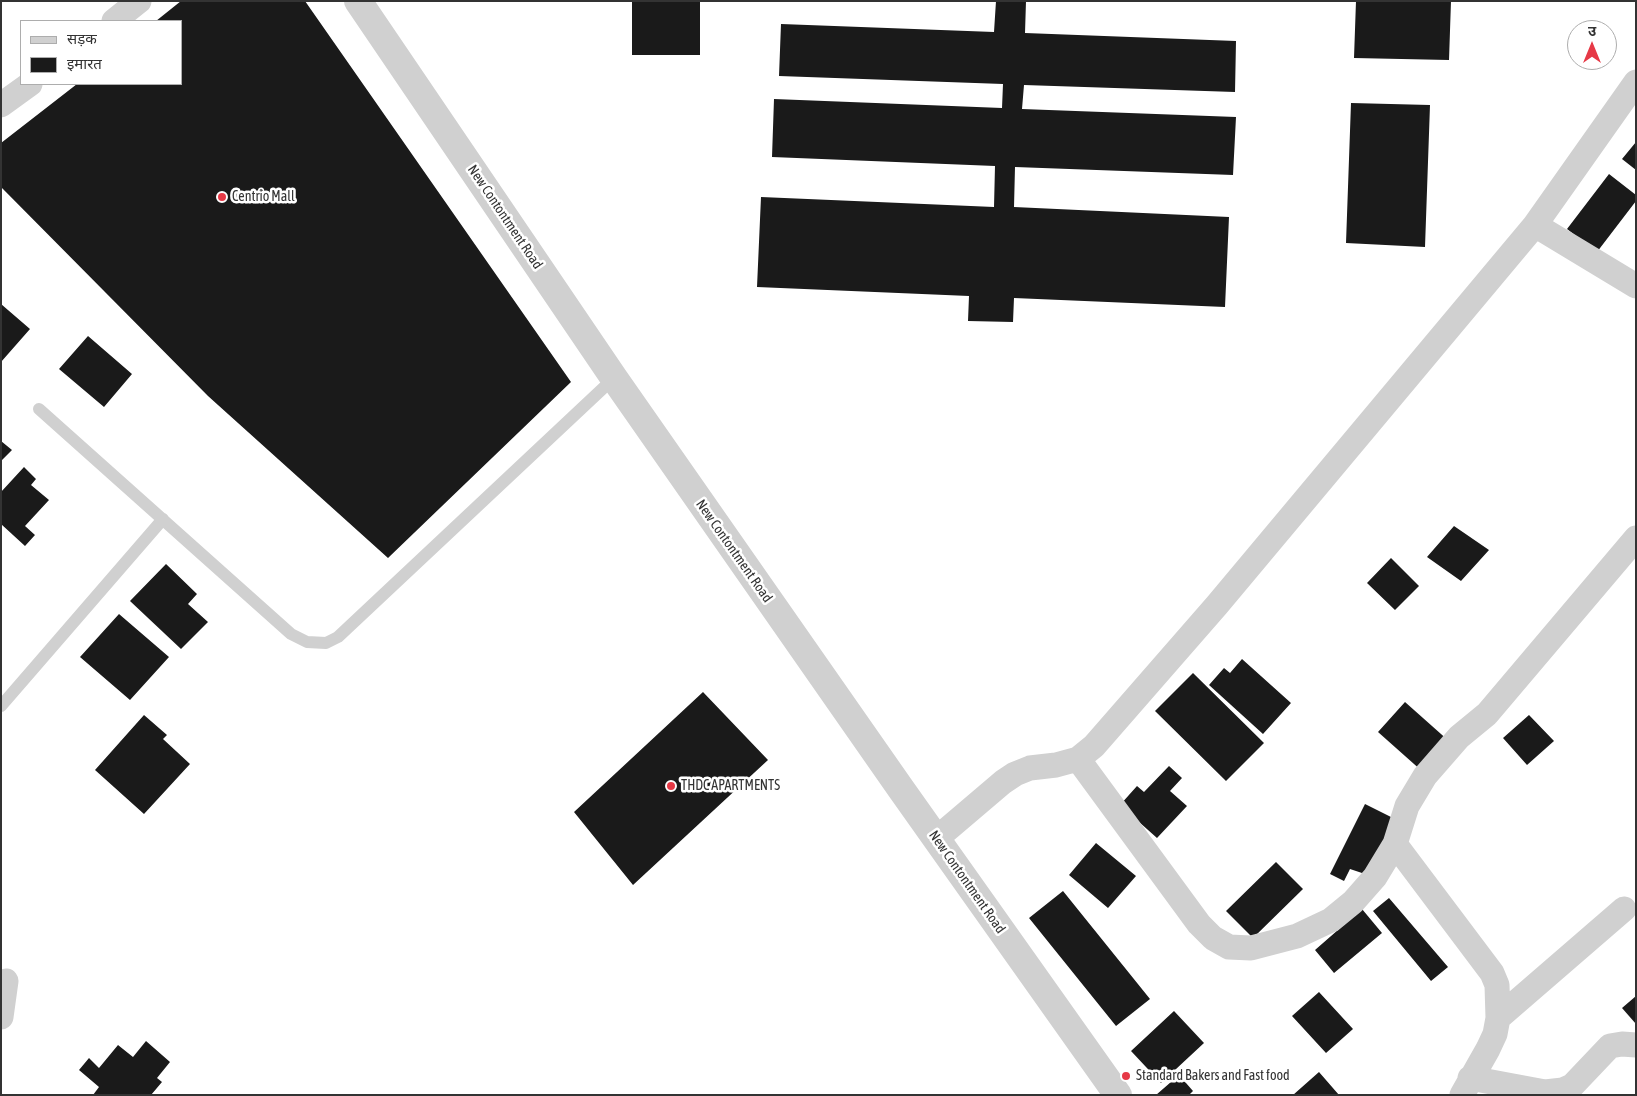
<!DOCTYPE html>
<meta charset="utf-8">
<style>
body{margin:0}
#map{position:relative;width:1637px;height:1096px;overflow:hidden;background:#fff;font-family:"Asap Condensed","Noto Sans Devanagari",sans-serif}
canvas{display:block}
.frame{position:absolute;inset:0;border:2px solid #333;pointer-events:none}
.legend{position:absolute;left:20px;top:20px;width:162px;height:65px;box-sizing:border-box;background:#fff;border:1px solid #adadad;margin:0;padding:6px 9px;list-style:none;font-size:15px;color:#333}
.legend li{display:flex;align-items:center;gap:10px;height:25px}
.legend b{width:25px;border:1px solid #adadad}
.north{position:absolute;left:1567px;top:20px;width:50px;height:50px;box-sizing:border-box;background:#fff;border:1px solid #adadad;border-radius:50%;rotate:0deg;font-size:14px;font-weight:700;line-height:20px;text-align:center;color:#333}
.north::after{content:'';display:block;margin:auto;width:18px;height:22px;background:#e63946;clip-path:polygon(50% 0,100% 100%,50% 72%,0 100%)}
</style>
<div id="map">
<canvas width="1637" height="1096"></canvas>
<div class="frame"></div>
<ul class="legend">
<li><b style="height:6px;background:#d0d0d0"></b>सड़क</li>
<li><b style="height:14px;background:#1a1a1a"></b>इमारत</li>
</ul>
<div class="north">उ</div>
</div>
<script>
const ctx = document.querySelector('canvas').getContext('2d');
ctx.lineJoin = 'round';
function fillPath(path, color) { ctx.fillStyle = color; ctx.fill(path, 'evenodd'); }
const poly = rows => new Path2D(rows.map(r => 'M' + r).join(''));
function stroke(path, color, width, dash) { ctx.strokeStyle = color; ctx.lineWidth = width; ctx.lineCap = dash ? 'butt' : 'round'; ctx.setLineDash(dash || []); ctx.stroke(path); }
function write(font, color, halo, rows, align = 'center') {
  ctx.font = font + ' "Asap Condensed",sans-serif'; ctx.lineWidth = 5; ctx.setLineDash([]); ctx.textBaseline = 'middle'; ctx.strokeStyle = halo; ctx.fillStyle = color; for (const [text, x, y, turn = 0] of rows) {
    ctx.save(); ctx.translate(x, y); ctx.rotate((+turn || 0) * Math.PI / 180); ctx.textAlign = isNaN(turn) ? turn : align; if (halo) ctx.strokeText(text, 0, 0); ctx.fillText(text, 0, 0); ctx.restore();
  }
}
fillPath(poly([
 [181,1,305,1,571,382,388,558,208,396,1,187,1,143,77,84,181,84,181,21,156,21],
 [632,1,700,1,700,55,632,55],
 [996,1,1026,1,1025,33,1236,41,1235,92,1024,85,1022,109,1236,117,1233,175,1015,167,1014,207,1229,217,1225,307,1014,298,1013,322,968,321,969,296,757,287,761,197,994,207,995,166,772,157,774,99,1002,108,1003,84,779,76,781,24,994,32],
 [1356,1,1451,1,1449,60,1354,58],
 [1351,103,1430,105,1425,247,1346,243],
 [1636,142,1636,170,1622,159],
 [1609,174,1636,195,1636,201,1597,252,1567,229],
 [1,304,30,329,1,362],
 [88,336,132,374,104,407,59,369],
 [1,441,12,450,1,461],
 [24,467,36,479,31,485,49,500,25,526,35,535,25,546,1,524,1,492],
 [1454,526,1489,550,1461,581,1427,557],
 [1391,558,1419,586,1395,610,1367,583],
 [166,564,197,594,188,604,208,622,181,649,130,601],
 [119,614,169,657,130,700,80,657],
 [1242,659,1291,703,1263,734,1209,685,1224,668,1230,673],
 [1193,673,1264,743,1226,781,1155,711],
 [703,692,768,760,633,885,574,812],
 [1405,702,1450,742,1423,772,1378,732],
 [144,715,167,735,163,739,190,764,144,814,95,770],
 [1529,715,1554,741,1527,765,1503,738],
 [1169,766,1182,778,1170,791,1187,806,1157,838,1120,805,1137,786,1144,792],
 [1365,804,1397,820,1365,874,1350,869,1344,881,1330,874],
 [1096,843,1136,876,1108,908,1069,875],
 [1276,862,1303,889,1253,938,1226,911],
 [1063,891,1150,999,1116,1026,1029,918],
 [1389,898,1448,967,1431,981,1373,911],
 [1362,909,1382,933,1334,973,1315,950],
 [1319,992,1353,1029,1326,1053,1292,1016],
 [1636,996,1636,1024,1622,1008],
 [1174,1011,1204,1043,1161,1083,1131,1051],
 [146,1041,170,1062,157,1078,162,1082,151,1095,93,1095,99,1087,79,1070,89,1058,99,1068,118,1045,133,1057],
 [1319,1072,1339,1095,1293,1095],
 [1179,1075,1193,1091,1189,1095,1156,1095]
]), '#1a1a1a');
stroke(poly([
 [39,409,291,634,307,642,326,643,338,637,614,378],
 [1,706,163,519]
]), '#d0d0d0', 12);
stroke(poly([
 [114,21,139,1],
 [1,105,30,84],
 [1535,225,1636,286],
 [1078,759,1199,924,1213,938,1229,947,1251,948,1297,936,1331,920,1353,902,1375,877,1395,844,1407,806,1425,776,1459,737,1487,714,1636,538],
 [936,839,1003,782,1015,774,1030,768,1056,765,1078,759,1094,746,1217,605,1535,225,1636,82],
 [1395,844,1492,973,1497,985,1498,1018,1495,1034,1488,1049,1462,1095],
 [1,1017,6,981],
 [1498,1018,1624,909],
 [1470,1078,1545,1092,1563,1090,1572,1086,1610,1046,1622,1044,1636,1045]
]), '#d0d0d0', 25);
stroke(poly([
 [358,1,614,378,901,789,1118,1095]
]), '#d0d0d0', 28);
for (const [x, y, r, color] of [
 [222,197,5,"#e63946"],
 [671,786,5,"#e63946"],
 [1126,1076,5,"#e63946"]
]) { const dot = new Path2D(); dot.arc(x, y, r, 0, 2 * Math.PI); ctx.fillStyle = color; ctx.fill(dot); stroke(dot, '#fff', 2); }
write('14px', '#333', '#fff', [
 ["Centrio Mall",232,197],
 ["THDC APARTMENTS",681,786],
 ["Standard Bakers and Fast food",1136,1076]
], 'left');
write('14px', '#333', '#fff', [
 ["New Contontment Road",505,217,56],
 ["New Contontment Road",734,551,55],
 ["New Contontment Road",967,882,55]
]);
</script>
